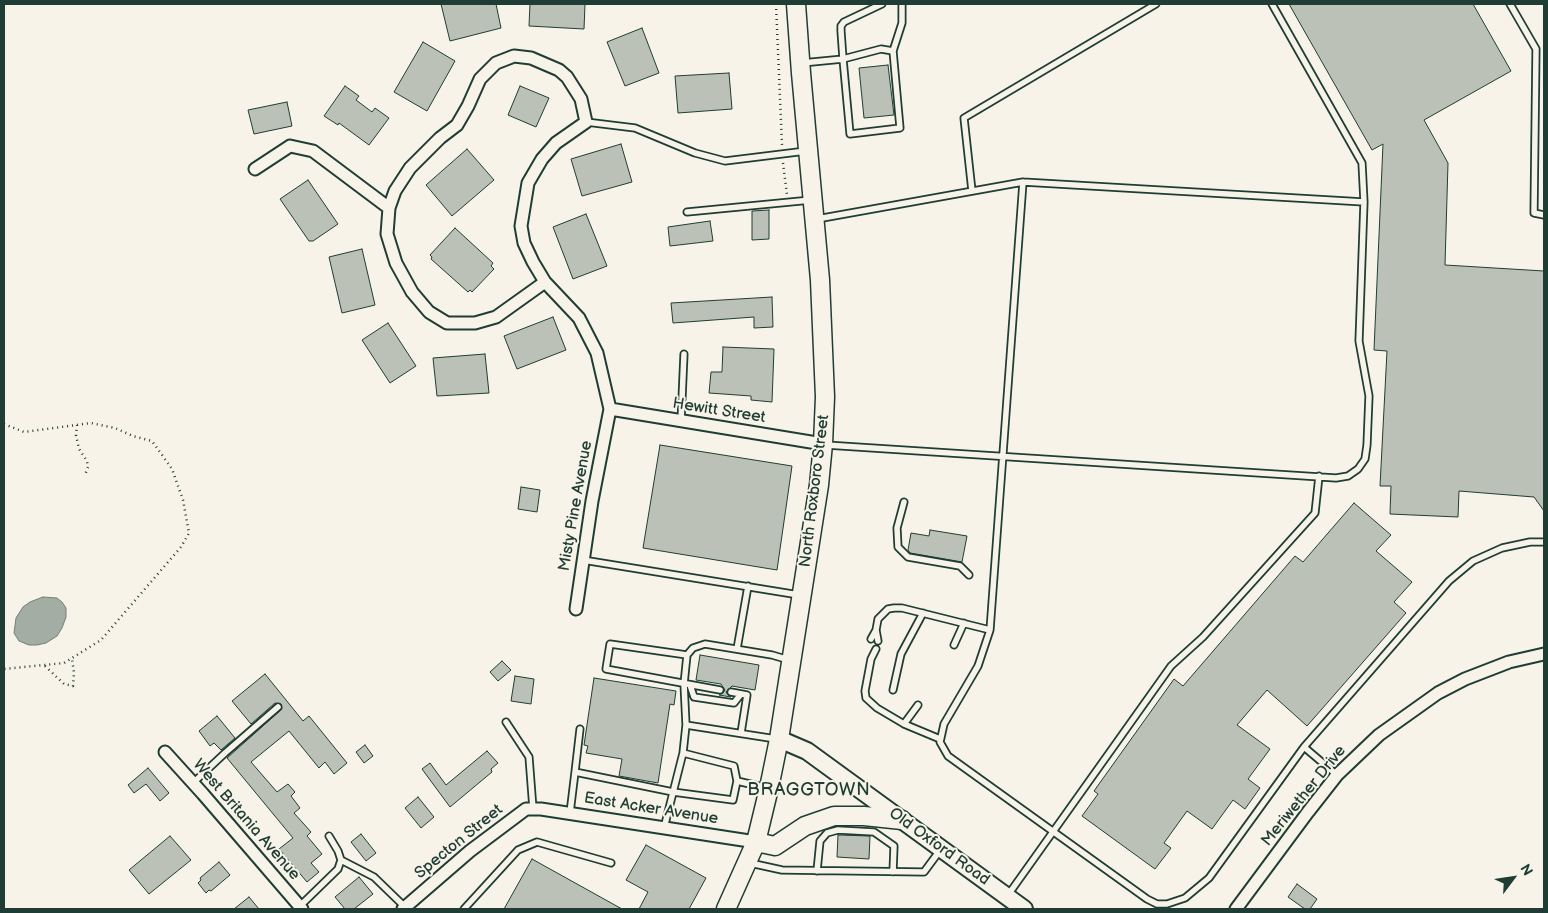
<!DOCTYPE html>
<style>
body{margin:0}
#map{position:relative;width:1548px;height:913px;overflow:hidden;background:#f7f3e8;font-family:"Balsamiq Sans",sans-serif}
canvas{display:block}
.frame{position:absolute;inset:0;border:5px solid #1f3d34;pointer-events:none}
.north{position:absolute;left:1488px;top:853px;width:50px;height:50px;-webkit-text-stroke:4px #f7f3e8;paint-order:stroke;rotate:59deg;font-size:14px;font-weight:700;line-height:20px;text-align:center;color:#1f3d34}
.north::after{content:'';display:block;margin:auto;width:18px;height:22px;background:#1f3d34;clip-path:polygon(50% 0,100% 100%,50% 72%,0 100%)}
</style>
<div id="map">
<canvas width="1548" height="913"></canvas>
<div class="frame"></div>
<div class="north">N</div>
</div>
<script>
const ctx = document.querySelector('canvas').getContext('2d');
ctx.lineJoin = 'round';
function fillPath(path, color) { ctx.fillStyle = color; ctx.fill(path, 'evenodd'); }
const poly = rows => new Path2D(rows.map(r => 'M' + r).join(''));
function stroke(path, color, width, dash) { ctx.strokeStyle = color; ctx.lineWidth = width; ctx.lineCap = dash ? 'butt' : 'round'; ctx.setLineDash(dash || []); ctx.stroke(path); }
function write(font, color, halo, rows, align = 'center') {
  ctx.font = font + ' "Balsamiq Sans",sans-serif'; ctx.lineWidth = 4; ctx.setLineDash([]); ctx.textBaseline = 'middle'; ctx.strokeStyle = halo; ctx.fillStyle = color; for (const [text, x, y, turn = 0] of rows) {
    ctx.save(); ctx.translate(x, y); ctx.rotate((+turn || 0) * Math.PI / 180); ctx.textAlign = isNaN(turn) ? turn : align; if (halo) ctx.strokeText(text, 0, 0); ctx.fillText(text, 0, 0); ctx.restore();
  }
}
const water = poly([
 [43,597,57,598,62,602,66,608,66,617,62,628,57,636,46,643,37,645,29,645,19,641,14,633,16,618,23,607,30,602,43,597]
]);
fillPath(water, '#a4ada3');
stroke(water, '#6f8077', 1);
const building = poly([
 [441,4,496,4,501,28,450,41,441,4],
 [530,4,585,4,584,29,529,26,530,4],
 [1289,4,1473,4,1511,71,1424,120,1448,163,1445,265,1544,271,1544,511,1534,497,1459,491,1458,517,1390,514,1391,486,1380,486,1387,351,1374,350,1383,144,1372,150,1289,4],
 [642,28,659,73,625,86,607,42,642,28],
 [423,42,455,61,427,111,394,92,423,42],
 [888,65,894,115,864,118,859,68,888,65],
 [729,73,732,109,678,113,675,76,729,73],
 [345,86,359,96,356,100,372,112,375,108,389,118,369,145,339,123,338,125,324,116,345,86],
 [520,86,549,98,536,127,508,115,520,86],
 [287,102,292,126,254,134,248,110,287,102],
 [621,144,632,182,582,196,571,159,621,144],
 [467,149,494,180,452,216,426,185,467,149],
 [308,180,338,224,313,241,309,241,280,199,308,180],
 [769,210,769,239,752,240,752,211,769,210],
 [586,214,607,266,573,279,553,227,586,214],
 [710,221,713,241,670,246,668,227,710,221],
 [455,228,493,263,491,266,494,269,472,292,470,290,468,292,431,259,432,257,430,255,455,228],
 [362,249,375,305,342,313,329,257,362,249],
 [772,297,773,327,754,328,754,317,673,323,671,303,772,297],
 [553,317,566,350,517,369,504,336,553,317],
 [388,323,416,366,390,383,362,340,388,323],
 [723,347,774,349,772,402,751,400,751,396,709,393,711,372,722,372,723,347],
 [485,354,489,393,437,396,433,358,485,354],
 [660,445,792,466,777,570,643,548,660,445],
 [521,487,540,490,537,512,518,509,521,487],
 [1354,503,1391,535,1376,551,1412,582,1394,602,1406,613,1307,726,1267,690,1237,725,1270,749,1248,779,1260,788,1245,809,1233,800,1212,829,1187,811,1164,843,1171,848,1155,869,1082,816,1098,794,1094,791,1174,679,1183,686,1295,556,1303,562,1354,503],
 [930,530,967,536,962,562,910,553,908,550,911,533,929,536,930,530],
 [700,655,759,665,755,690,732,686,726,692,728,695,731,697,719,695,723,693,725,690,721,684,696,680,700,655],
 [502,661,511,670,498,681,490,672,502,661],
 [265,674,303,721,309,716,347,763,334,774,325,762,319,768,289,731,251,762,277,792,288,784,295,792,291,796,300,808,294,813,311,832,307,836,322,854,311,863,319,872,307,882,279,849,293,838,227,758,282,709,281,704,275,703,251,724,232,701,265,674],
 [515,676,534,679,531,704,511,701,515,676],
 [594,678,676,691,674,705,670,704,658,783,619,776,622,759,586,753,588,746,584,745,594,678],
 [217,716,235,738,221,750,214,743,210,746,199,731,217,716],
 [365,745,373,756,364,763,356,752,365,745],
 [487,751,498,763,491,769,492,772,450,807,422,769,430,763,446,785,487,751],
 [148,768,169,793,160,801,146,784,134,793,128,785,148,768],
 [418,797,434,817,421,828,405,808,418,797],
 [361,834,376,853,366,861,351,842,361,834],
 [838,835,870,836,869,859,837,857,838,835],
 [170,836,191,860,149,894,129,870,170,836],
 [646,845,706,878,689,909,639,909,648,892,626,880,646,845],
 [532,859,622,909,504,909,532,859],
 [219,862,230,875,211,891,209,890,206,893,198,883,201,880,200,878,219,862],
 [359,877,373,894,354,909,345,909,335,897,359,877],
 [1297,884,1317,899,1310,909,1305,909,1288,897,1297,884],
 [249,897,259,909,234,909,249,897]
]);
fillPath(building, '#bbc1b6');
stroke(building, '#1f3d34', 1);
const lane = poly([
 [1510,4,1536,49,1534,213,1544,215],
 [893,51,881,49,843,59,850,134,900,128,893,51,902,23,902,4],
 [802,63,843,59,841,31,841,26,844,22,882,4],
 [586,122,635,128,695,153,725,161,806,151],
 [1023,182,990,630,978,666,944,724,940,742,948,756,1147,899,1157,904,1167,904,1185,898,1209,878,1304,747,1449,581,1473,561,1502,548,1530,542,1544,542],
 [972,191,964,118,1156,4],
 [687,212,811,200],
 [817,219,1023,182,1364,202],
 [681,421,684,354],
 [826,445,1336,478,1348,476,1358,469,1365,459,1367,445,1369,396,1359,341,1364,202,1362,163,1272,4],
 [904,502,897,528,898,547,908,557,960,566,969,575],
 [583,560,799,595],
 [871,639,876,630],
 [878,641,876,630,878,619,888,609,894,608,902,608,990,630],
 [954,645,964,623],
 [737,649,748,586],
 [876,649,871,659,865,691,866,698,877,708,904,724,918,705],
 [687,655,610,644,606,669,720,690],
 [690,685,694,697,734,703,741,694],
 [893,690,901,654,923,613],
 [731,692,747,695,741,733],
 [506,722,529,757,533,809],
 [904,724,940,739],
 [686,725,776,739],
 [1304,747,1337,775],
 [683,753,734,766,737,781,767,788],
 [575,772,580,729],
 [193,783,225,753,278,707],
 [570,813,575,772,673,792,733,800,737,781],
 [664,828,683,753,686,725,684,684,687,655,693,648,705,644,772,655,789,660],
 [341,860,374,877,405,907],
 [750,863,782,870,924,872,941,849],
 [817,871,820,841,827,833,838,830,874,832,894,846,893,872],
 [1008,895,1171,666,1203,637,1315,513,1319,476],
 [300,906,338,869,341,860,338,851,329,836],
 [464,909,518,850,537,842,611,863]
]);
const street = poly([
 [255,169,290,146,313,151,389,208],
 [545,282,496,317,475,323,447,323,429,312,412,292,396,263,387,234,389,208,395,191,410,168,440,138,457,125,468,106,480,79,496,63,514,56,531,58,559,70,567,77,581,99,586,122,556,143,542,159,528,183,521,226,524,243,533,262,545,282,579,318,597,353,610,409,592,501,576,609],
 [610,409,823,444],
 [165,752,203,794,302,909],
 [403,909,470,851,526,809,541,809,756,842],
 [1236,909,1308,812,1337,775,1379,735,1438,693,1465,679,1509,662,1544,654]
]);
const secondary = poly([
 [779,739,807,751,1024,909]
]);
const primary = poly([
 [756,842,775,846,805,826,834,816,864,816,902,820],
 [726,909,756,842,769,788,779,739,819,485,823,444,825,397,820,280,801,73,796,4]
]);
stroke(lane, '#1f3d34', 9);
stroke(street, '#1f3d34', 15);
stroke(secondary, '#1f3d34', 20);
stroke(primary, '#1f3d34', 21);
stroke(poly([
 [776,4,782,145],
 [783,163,787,195],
 [4,424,24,432,91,423,115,428,133,436,152,441,172,469,183,500,189,533,181,547,101,640,64,663,4,669],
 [77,425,76,435,79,449,87,461,88,467,85,475],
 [45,666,64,684,73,686,74,673,72,658]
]), '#1f3d34', 2.5, [1, 4]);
stroke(lane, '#f7f3e8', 5.5);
stroke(street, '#f7f3e8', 11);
stroke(secondary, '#f7f3e8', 16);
stroke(primary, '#f7f3e8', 18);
write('16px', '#1f3d34', '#f7f3e8', [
 ["Hewitt Street",719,411,9],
 ["North Roxboro Street",815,491,-83],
 ["Misty Pine Avenue",576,506,-80],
 ["Meriwether Drive",1304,796,-51],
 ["East Acker Avenue",651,809,9],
 ["West Britania Avenue",246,820,49],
 ["Specton Street",459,842,-39],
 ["Old Oxford Road",939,847,36]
]);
ctx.letterSpacing = '1px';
write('18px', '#1f3d34', '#f7f3e8', [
 ["BRAGGTOWN",809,790]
]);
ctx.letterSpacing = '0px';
</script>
